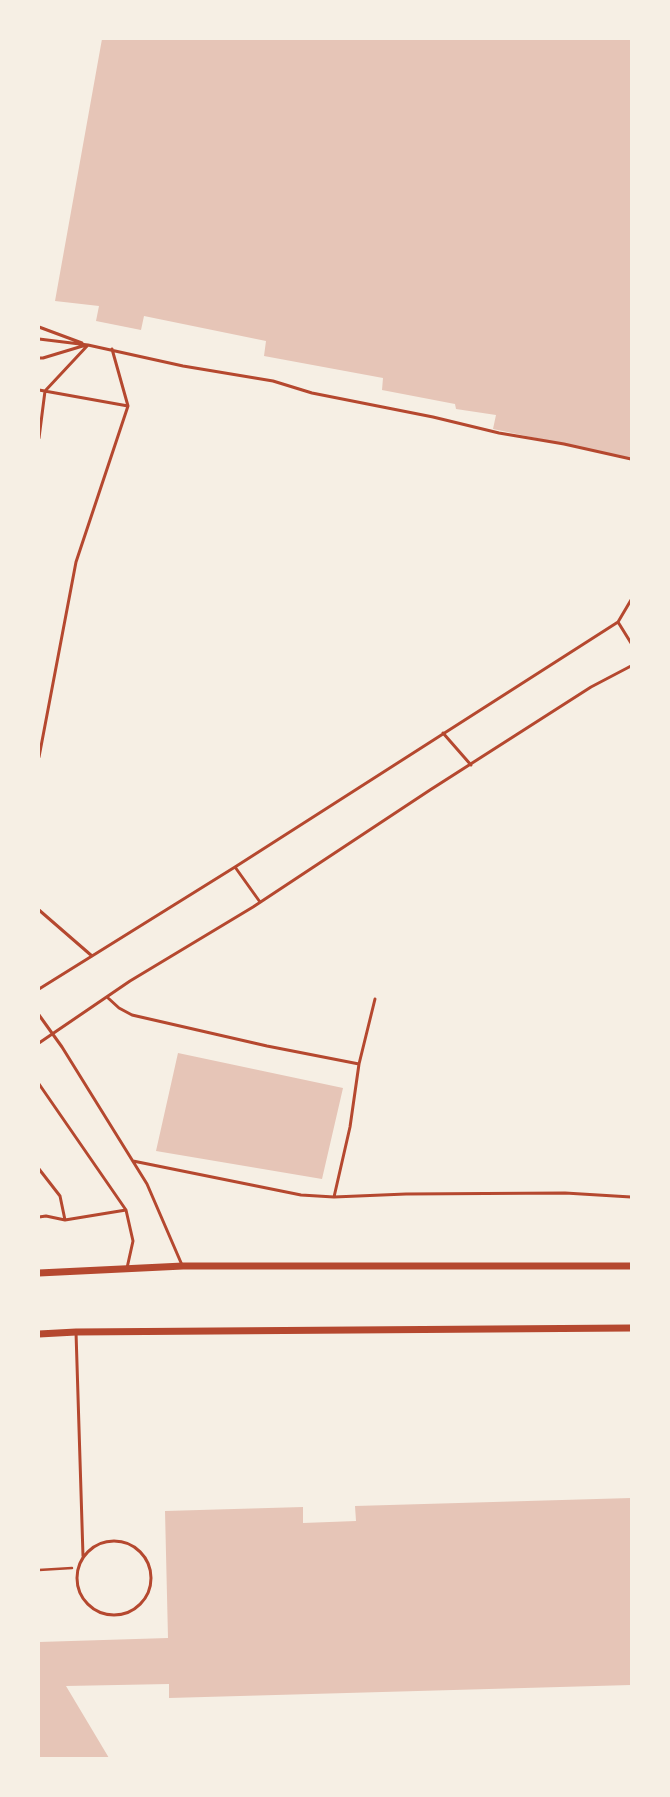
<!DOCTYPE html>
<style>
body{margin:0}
#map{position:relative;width:670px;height:1797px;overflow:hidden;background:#f6efe4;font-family:Overpass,sans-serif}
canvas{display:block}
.frame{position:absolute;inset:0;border:40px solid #f6efe4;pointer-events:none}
</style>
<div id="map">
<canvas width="670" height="1797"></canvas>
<div class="frame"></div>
</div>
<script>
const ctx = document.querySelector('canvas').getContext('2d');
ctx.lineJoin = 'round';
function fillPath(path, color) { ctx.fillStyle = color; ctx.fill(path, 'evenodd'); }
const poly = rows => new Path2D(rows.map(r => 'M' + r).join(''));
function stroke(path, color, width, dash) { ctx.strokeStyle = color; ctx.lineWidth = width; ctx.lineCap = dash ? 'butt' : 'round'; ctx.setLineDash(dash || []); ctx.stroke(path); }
fillPath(poly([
 [102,39,631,39,631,458,493,429,496,415,456,409,455,404,382,390,383,378,264,356,266,341,144,316,141,330,96,321,99,306,55,301],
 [178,1053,343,1088,322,1179,156,1151],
 [631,1498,631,1685,169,1698,169,1684,66,1686,109,1758,39,1758,39,1642,168,1638,165,1511,303,1507,303,1523,356,1521,355,1506]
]), '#e6c5b7');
stroke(poly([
 [39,1570,72,1568]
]), '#b5482f', 2.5);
stroke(poly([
 [39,327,82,343],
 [39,339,88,345,183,366,273,381,312,393,433,417,499,433,564,444,631,459],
 [39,358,43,358,86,345],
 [39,390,128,406],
 [39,438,45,391,88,345],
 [618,622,631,643],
 [443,733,471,765],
 [39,757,76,562,128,406,112,349],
 [235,867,260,902],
 [39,910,92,956],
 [39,989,235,867,618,622,631,600],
 [107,997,119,1008,132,1015,267,1046,359,1064],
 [39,1015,62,1047,147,1184,182,1265],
 [39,1043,130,981,253,907,430,790,591,687,631,666],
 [39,1084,126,1210,133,1241,127,1268],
 [133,1161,301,1195,334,1197,406,1194,565,1193,631,1197],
 [39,1169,60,1196,65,1220],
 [334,1197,350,1127,359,1064,375,999],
 [39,1217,46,1216,65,1220,126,1210],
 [76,1332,83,1556],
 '77 1578a37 37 0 1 1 74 0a37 37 0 1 1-74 0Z'
]), '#b5482f', 3);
stroke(poly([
 [39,1273,183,1266,631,1266],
 [39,1334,76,1332,631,1328]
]), '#b5482f', 7);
</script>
